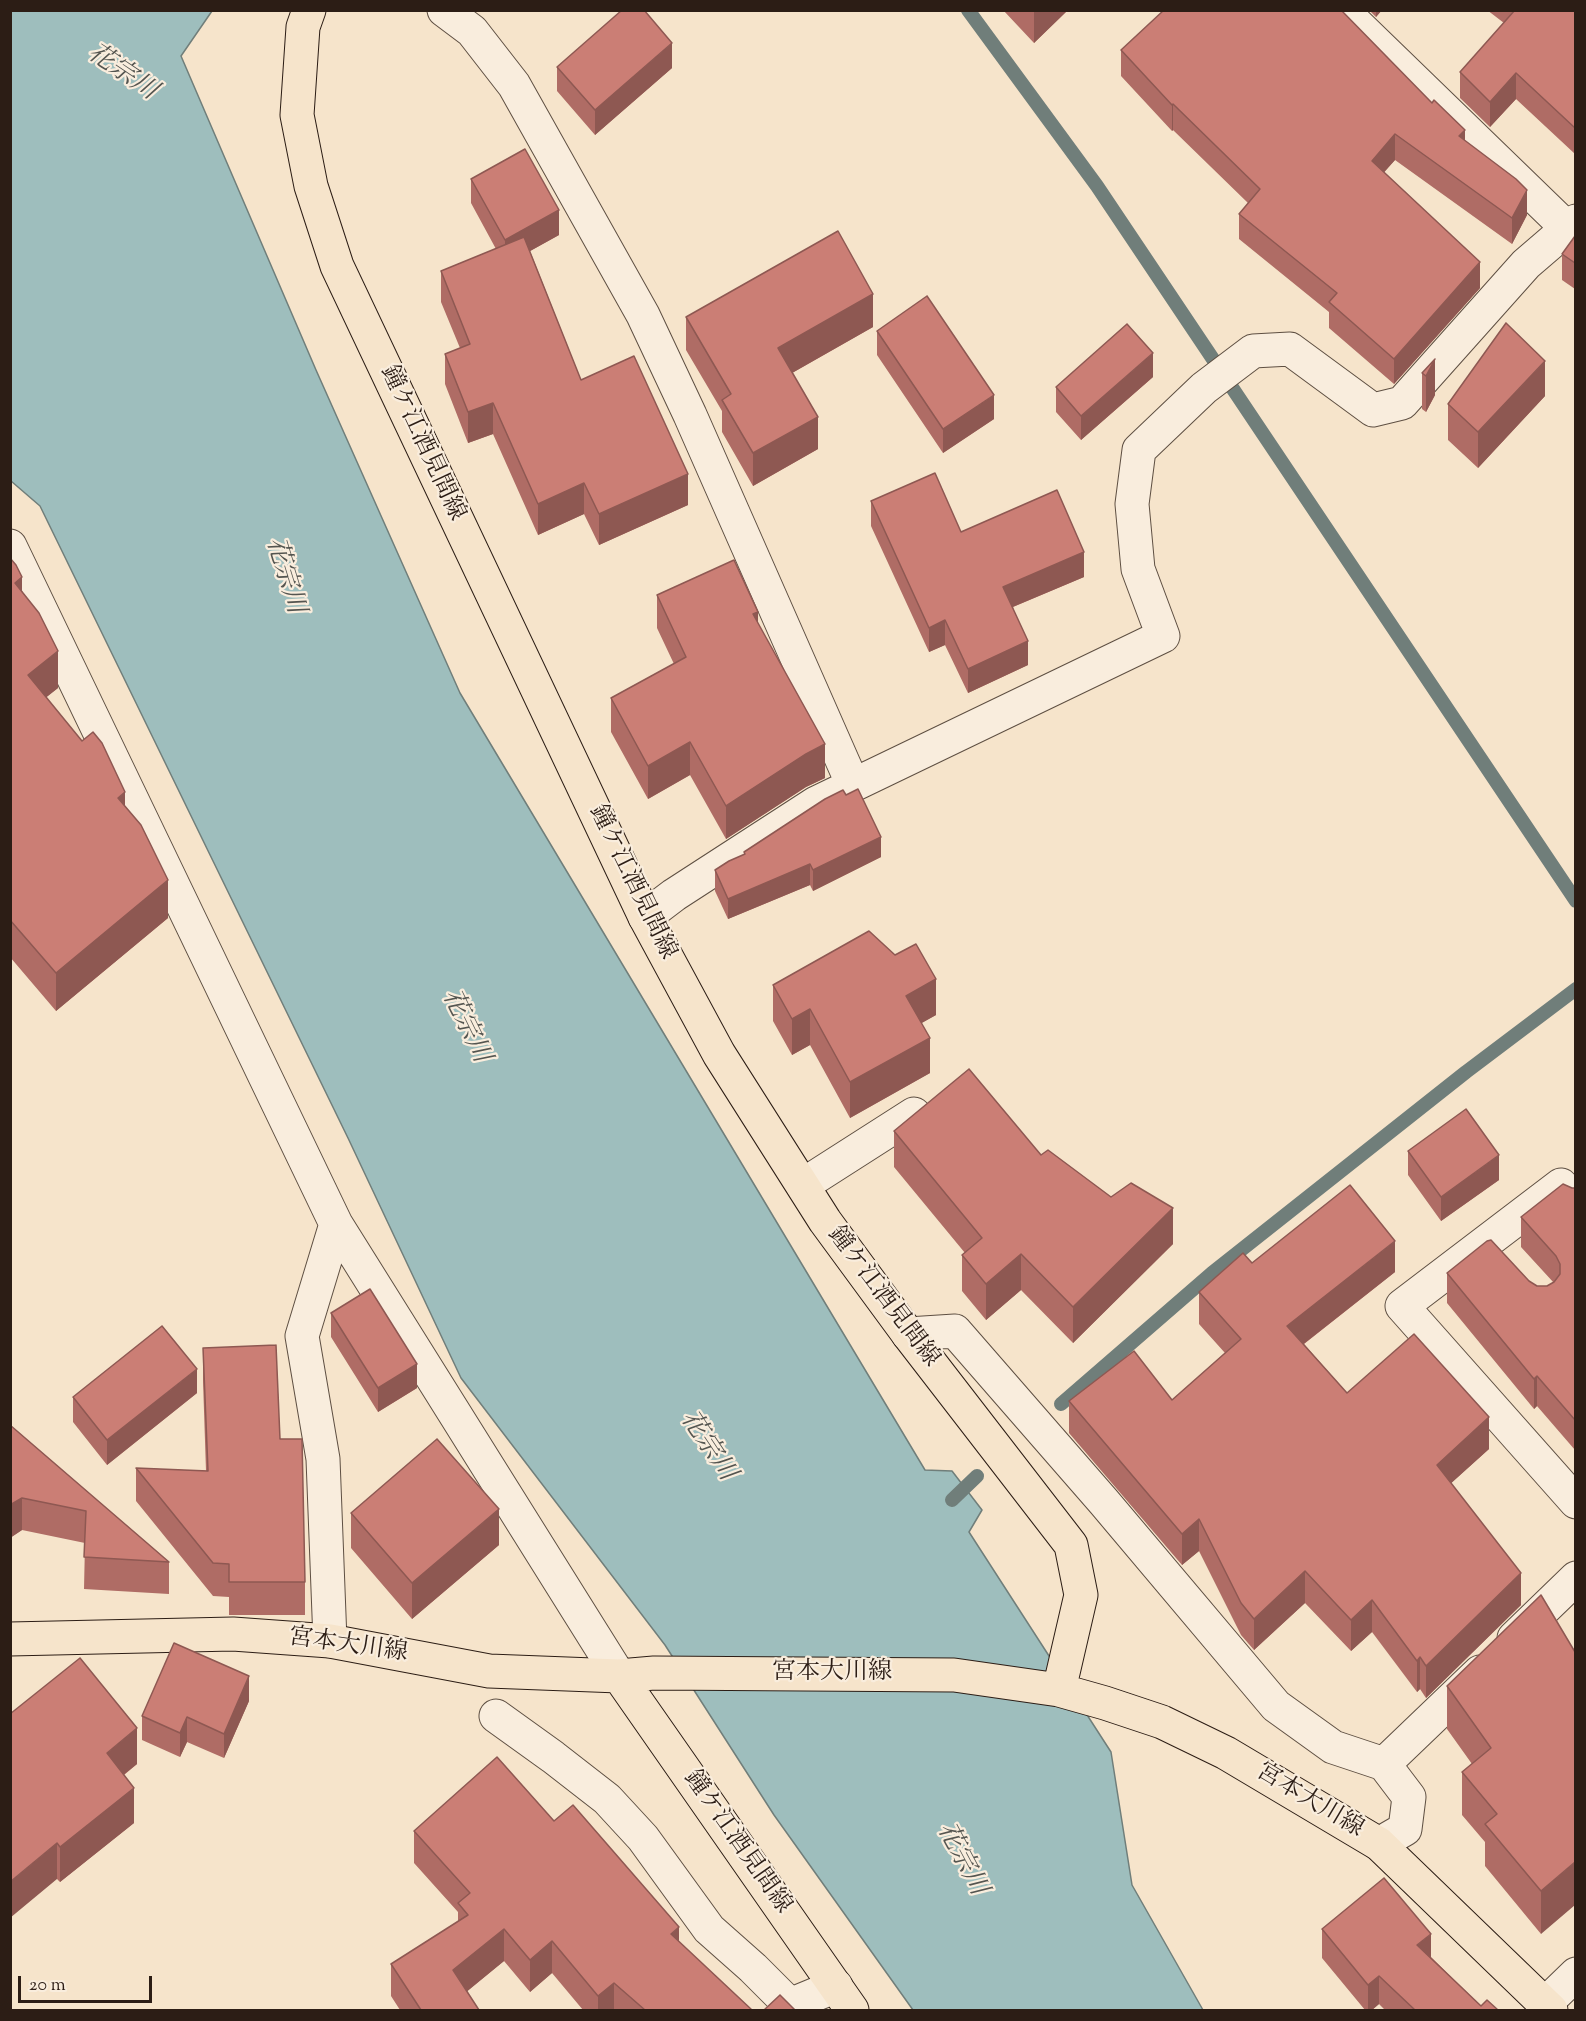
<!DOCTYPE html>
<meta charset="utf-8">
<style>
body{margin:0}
#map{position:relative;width:1586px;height:2021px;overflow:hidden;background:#f6e4cb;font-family:"Sorts Mill Goudy",serif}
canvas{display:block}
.frame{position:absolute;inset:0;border:12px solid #2c1d15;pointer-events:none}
.scale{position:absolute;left:18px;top:1976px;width:134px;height:27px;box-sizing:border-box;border:3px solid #2c1d15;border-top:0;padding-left:8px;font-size:18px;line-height:21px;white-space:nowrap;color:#2c1d15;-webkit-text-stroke:4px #f9eddd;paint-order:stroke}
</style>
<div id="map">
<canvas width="1586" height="2021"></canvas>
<div class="frame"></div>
<div class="scale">20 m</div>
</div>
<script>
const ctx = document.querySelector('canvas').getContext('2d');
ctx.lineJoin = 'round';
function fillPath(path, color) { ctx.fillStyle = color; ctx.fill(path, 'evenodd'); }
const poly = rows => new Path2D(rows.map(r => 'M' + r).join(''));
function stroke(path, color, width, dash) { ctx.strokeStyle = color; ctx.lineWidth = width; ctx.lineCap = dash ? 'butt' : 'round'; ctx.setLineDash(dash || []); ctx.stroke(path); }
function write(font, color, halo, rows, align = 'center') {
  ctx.font = font + ' "Sorts Mill Goudy","Noto Serif JP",serif'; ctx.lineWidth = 4.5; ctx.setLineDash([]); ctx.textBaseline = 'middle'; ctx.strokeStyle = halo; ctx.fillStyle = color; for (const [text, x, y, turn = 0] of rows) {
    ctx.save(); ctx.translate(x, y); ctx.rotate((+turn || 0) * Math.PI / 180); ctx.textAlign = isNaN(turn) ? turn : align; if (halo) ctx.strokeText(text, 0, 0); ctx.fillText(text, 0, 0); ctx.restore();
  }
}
const water = poly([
 [10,11,212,11,181,56,316,370,460,693,925,1470,952,1471,982,1510,969,1532,1111,1752,1132,1885,1203,2010,913,2010,774,1815,665,1645,461,1378,348,1138,40,506,11,481,10,11]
]);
fillPath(water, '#9ebebd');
stroke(water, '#707e7a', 1.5);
stroke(poly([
 [968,10,1097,186,1576,901],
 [1061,1404,1212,1273,1466,1072,1576,989],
 [952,1500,977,1476]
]), '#707e7a', 14);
const minor = poly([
 [444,10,472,31,514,85,643,315,690,415,853,785],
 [1342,10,1567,228],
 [10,546,336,1224,302,1336,323,1459,330,1641],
 [645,917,674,895,816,803,1163,636,1138,569,1132,504,1139,450,1204,388,1253,351,1290,349,1373,410,1402,403,1526,264,1576,221],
 [803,1185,914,1114],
 [1576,1200,1561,1185,1402,1306,1576,1502],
 [336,1224,619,1676],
 [908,1334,955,1331,1104,1502,1276,1706,1333,1747,1384,1764,1409,1797,1405,1829,1379,1844],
 [1514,1638,1576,1578],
 [496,1716,553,1757,607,1799,643,1838,709,1929,753,1968,790,2005,836,1986],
 [1384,1764,1480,1672],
 [1544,2005,1576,1974]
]);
const major = poly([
 [309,10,303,27,297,115,311,186,337,266,645,917,719,1054,825,1221,908,1334,1071,1545,1081,1595,1059,1690],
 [10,1639,233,1634,330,1641,489,1671,619,1676,654,1673,954,1675,1059,1690,1105,1703,1162,1722,1226,1753,1379,1844,1551,2010],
 [619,1676,852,2010]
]);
stroke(minor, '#5e4f42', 35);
stroke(major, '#2c1d15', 35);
stroke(minor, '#f9eddd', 33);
stroke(major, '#f6e4cb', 33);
fillPath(poly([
 [1003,10,1068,10,1034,43],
 [1369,10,1382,10,1376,17],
 [1487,10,1575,10,1575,154,1516,99,1490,127,1460,98,1460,72,1504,23],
 [1121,50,1465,141,1527,215,1512,244,1395,160,1384,172,1480,288,1394,384,1329,328,1329,312,1239,239,1239,214,1248,203,1173,130,1172,131,1121,76],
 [557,67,672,68,595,135,557,91],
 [471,179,559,235,530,251,581,380,688,505,599,545,584,514,538,535,493,434,468,443,445,384,445,354,460,348,441,302,441,271,496,249,471,203],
 [1575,236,1575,289,1562,280,1562,254],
 [686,317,873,327,792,373,818,449,753,486,722,432,722,411,686,350],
 [877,331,994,419,943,453,877,355],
 [1435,359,1435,395,1426,412,1422,409,1422,373],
 [1153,377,1081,440,1056,412,1056,387],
 [1545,396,1478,468,1448,440,1448,404],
 [871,501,961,532,1084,577,1013,607,1028,665,968,693,945,645,929,652,871,526],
 [10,558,58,688,46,697,125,806,168,918,56,1011,10,957],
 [657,595,758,623,825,778,806,787,726,839,690,775,648,799,611,732,611,698,674,664,657,628],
 [744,852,881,857,813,891,810,885,728,919,715,891,715,870,744,855],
 [773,985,936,1015,921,1023,930,1073,850,1118,810,1045,792,1055,773,1021],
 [894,1131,1041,1155,1173,1244,1073,1343,1021,1290,986,1320,962,1291,962,1255,965,1253,894,1167],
 [1408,1151,1499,1180,1441,1221,1408,1175],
 [1572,1188,1575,1188,1575,1450,1537,1406,1534,1409,1447,1303,1447,1273,1529,1281,1537,1286,1547,1286,1554,1283,1521,1247,1521,1217],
 [1252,1263,1395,1272,1304,1344,1347,1393,1489,1449,1451,1483,1521,1605,1426,1698,1420,1689,1417,1692,1372,1632,1351,1651,1305,1603,1254,1650,1241,1635,1199,1551,1182,1565,1069,1433,1069,1401,1172,1400,1225,1353,1199,1324,1199,1292],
 [331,1313,417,1388,378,1412,331,1337],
 [203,1348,280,1439,305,1582,305,1615,229,1615,229,1597,213,1596,136,1501,136,1468,206,1471,203,1381],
 [197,1393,107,1465,73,1422,73,1397],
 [10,1425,169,1562,169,1594,84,1589,85,1543,22,1530,10,1538],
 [351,1513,499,1545,412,1619,351,1548],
 [1575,1652,1541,1934,1485,1866,1485,1842,1462,1815,1462,1772,1472,1764,1447,1729,1447,1686],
 [249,1701,224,1758,187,1742,180,1757,142,1740,142,1716],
 [10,1714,137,1764,124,1775,134,1823,60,1882,57,1879],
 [554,1821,679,1942,752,2010,583,2010,552,1973,530,1992,504,1961,467,1991,479,2010,400,2010,391,1996,391,1964,458,1922,458,1912,414,1863,414,1831],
 [1322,1929,1431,1957,1481,2006,1498,2010,1385,2010,1379,2004,1372,2010,1365,2010,1322,1958]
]), '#af6c65');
fillPath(poly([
 [1034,10,1068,10,1034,43],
 [1376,10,1382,10,1376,17],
 [672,43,672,68,595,135,595,110],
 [1516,73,1516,99,1490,127,1490,102],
 [1173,104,1173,130,1172,131,1172,105],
 [1465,130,1465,155,1459,136],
 [1395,134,1395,160,1372,186,1372,161],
 [1527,190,1527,215,1512,244,1512,218],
 [559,210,559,235,505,265,505,240],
 [1480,262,1480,288,1394,384,1394,359],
 [873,294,873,327,778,381,778,348],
 [1153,353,1153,377,1081,440,1081,416],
 [1435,359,1435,395,1426,412,1426,376],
 [1545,361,1545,396,1478,468,1478,432],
 [994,395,994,419,943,453,943,429],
 [493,403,493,434,468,443,468,412],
 [818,417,818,449,753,486,753,453],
 [688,474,688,505,599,545,599,514],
 [584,483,584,514,538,535,538,504],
 [1084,552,1084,577,1003,611,1003,587],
 [22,577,22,614,15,583],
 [758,612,758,646,753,614],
 [945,620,945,645,929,652,929,628],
 [1028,641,1028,665,968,693,968,669],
 [58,651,58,688,28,712,28,675],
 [690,742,690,775,648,799,648,766],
 [825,744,825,778,806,787,726,839,726,806,806,754],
 [125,792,125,829,118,798],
 [881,837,881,857,813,891,813,870],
 [810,864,810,885,728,919,728,899],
 [168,880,168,918,56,1011,56,973],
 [936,979,936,1015,906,1032,906,996],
 [810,1009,810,1045,792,1055,792,1019],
 [930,1038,930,1073,850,1118,850,1082],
 [1499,1155,1499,1180,1441,1221,1441,1197],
 [1173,1208,1173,1244,1073,1343,1073,1307],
 [1395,1241,1395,1272,1287,1357,1287,1326],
 [1021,1254,1021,1290,986,1320,986,1284],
 [417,1364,417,1388,378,1412,378,1388],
 [197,1369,197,1393,107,1465,107,1440],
 [1537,1376,1537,1406,1534,1409,1534,1379],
 [1489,1417,1489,1449,1437,1496,1437,1465],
 [22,1498,22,1530,10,1538,10,1505],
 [499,1509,499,1545,412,1619,412,1583],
 [1199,1519,1199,1551,1182,1565,1182,1534],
 [1305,1571,1305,1603,1254,1650,1254,1619],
 [1521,1573,1521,1605,1426,1698,1426,1666],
 [1372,1600,1372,1632,1351,1651,1351,1620],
 [1420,1657,1420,1689,1417,1692,1417,1661],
 [249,1676,249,1701,224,1758,224,1734],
 [187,1717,187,1742,180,1757,180,1733],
 [137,1728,137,1764,107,1788,107,1753],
 [134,1788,134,1823,60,1882,60,1847],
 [57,1843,57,1879,10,1918,10,1882],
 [1575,1862,1575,1905,1541,1934,1541,1891],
 [679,1927,679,1959,671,1934],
 [504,1929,504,1961,453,2003,453,1970],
 [1431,1934,1431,1962,1417,1945],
 [552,1941,552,1973,530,1992,530,1960],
 [1379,1976,1379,2004,1372,2010,1368,2010,1368,1985],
 [614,1983,614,2010,598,2010,598,1996]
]), '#8e5852');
const building = poly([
 [622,10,644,10,672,43,595,110,557,67,622,10],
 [1164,10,1341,10,1432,103,1434,100,1465,130,1459,136,1516,179,1527,190,1512,218,1395,134,1372,161,1480,262,1394,359,1329,302,1337,293,1239,214,1260,189,1173,104,1172,105,1121,50,1164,10],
 [1515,10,1575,10,1575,128,1516,73,1490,102,1460,72,1515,10],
 [525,149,559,210,505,240,471,179,525,149],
 [838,231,873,294,778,348,818,417,753,453,722,400,731,394,686,317,838,231],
 [1575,236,1575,263,1562,254,1575,236],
 [524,237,581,380,634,356,688,474,599,514,584,483,538,504,493,403,468,412,445,354,470,344,441,271,524,237],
 [927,296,994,395,943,429,877,331,927,296],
 [1506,323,1545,361,1478,432,1448,404,1506,323],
 [1127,324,1153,353,1081,416,1056,387,1127,324],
 [1435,359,1426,376,1422,373,1435,359],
 [935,473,961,532,1057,490,1084,552,1003,587,1028,641,968,669,945,620,929,628,871,501,935,473],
 [10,558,16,565,22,577,15,583,39,613,58,651,28,675,82,741,93,732,102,743,125,792,118,798,141,825,168,880,56,973,10,920,10,558],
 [734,560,758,612,753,614,825,744,806,754,726,806,690,742,648,766,611,698,686,657,657,595,734,560],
 [858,789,881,837,813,870,810,864,728,899,715,870,729,861,745,854,744,852,825,799,843,790,846,795,858,789],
 [869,931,895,955,916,944,936,979,906,996,930,1038,850,1082,810,1009,792,1019,773,985,869,931],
 [969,1069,1041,1155,1048,1150,1111,1197,1131,1183,1173,1208,1073,1307,1021,1254,986,1284,962,1255,982,1238,894,1131,969,1069],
 [1466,1109,1499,1155,1441,1197,1408,1151,1466,1109],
 [1563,1184,1572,1188,1575,1188,1575,1420,1537,1376,1534,1379,1447,1273,1487,1241,1491,1240,1529,1281,1537,1286,1547,1286,1554,1282,1560,1274,1560,1264,1556,1256,1521,1217,1563,1184],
 [1350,1185,1395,1241,1287,1326,1347,1393,1414,1334,1489,1417,1437,1465,1521,1573,1426,1666,1420,1657,1417,1661,1372,1600,1351,1620,1305,1571,1254,1619,1241,1603,1199,1519,1182,1534,1069,1401,1134,1351,1172,1400,1241,1339,1199,1292,1243,1253,1252,1263,1350,1185],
 [370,1289,417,1364,378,1388,331,1313,370,1289],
 [162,1326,197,1369,107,1440,73,1397,162,1326],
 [276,1345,280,1439,302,1439,305,1582,229,1582,229,1564,213,1563,136,1468,208,1471,203,1348,276,1345],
 [10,1425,169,1562,84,1557,86,1511,22,1498,10,1505,10,1425],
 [437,1439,499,1509,412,1583,351,1513,437,1439],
 [1541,1595,1575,1652,1575,1862,1541,1891,1485,1824,1497,1814,1462,1772,1491,1748,1447,1686,1541,1595],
 [174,1643,249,1676,224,1734,187,1717,180,1733,142,1716,174,1643],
 [80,1658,137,1728,107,1753,134,1788,60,1847,57,1843,10,1882,10,1714,80,1658],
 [497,1757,554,1821,573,1805,679,1927,671,1934,752,2010,645,2010,614,1983,598,1996,552,1941,530,1960,504,1929,453,1970,479,2010,421,2010,391,1964,468,1915,458,1903,470,1893,414,1831,497,1757],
 [1384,1878,1431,1934,1417,1945,1481,2006,1487,2000,1498,2010,1415,2010,1379,1976,1368,1985,1322,1929,1384,1878],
 [780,1995,795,2010,764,2010,780,1995]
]);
fillPath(building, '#cb7e75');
stroke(building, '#8e5852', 1.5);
write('24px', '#2c1d15', '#f9eddd', [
 ["鐘ケ江酒見間線",421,444,65],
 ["鐘ケ江酒見間線",631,883,64],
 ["鐘ケ江酒見間線",882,1298,53],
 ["宮本大川線",348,1647,8],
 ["宮本大川線",832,1674],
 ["宮本大川線",1309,1802,31],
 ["鐘ケ江酒見間線",736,1843,55]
]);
write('italic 26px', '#545550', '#f9eddd', [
 ["花宗川",121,74,34],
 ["花宗川",283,576,73],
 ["花宗川",464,1027,64],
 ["花宗川",706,1447,56],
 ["花宗川",960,1860,62]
]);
</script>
